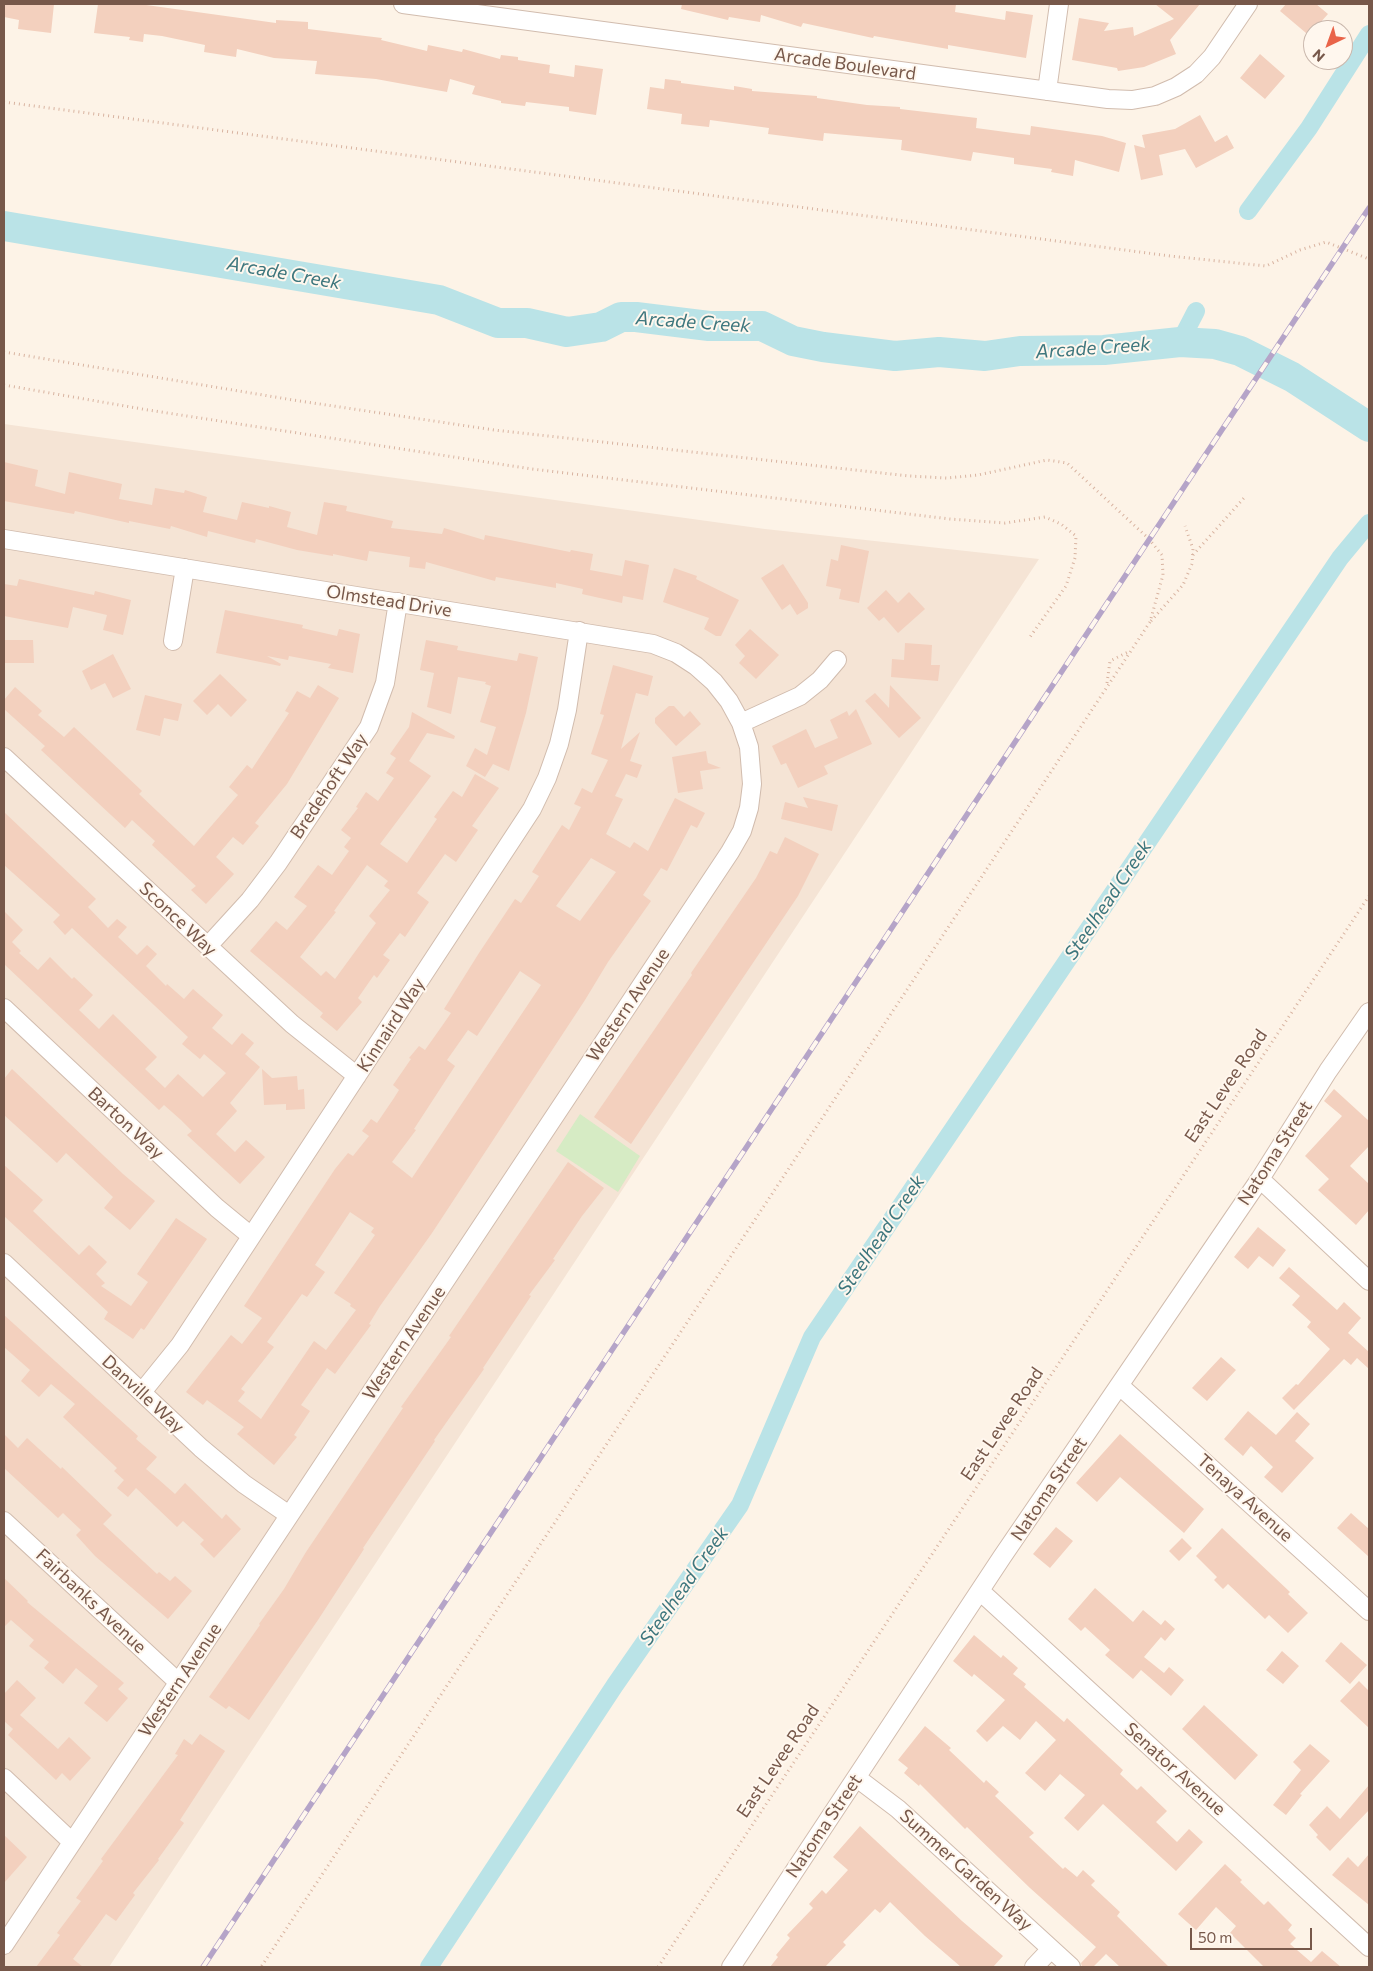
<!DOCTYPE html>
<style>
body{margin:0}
#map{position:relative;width:1373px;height:1971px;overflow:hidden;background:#fdf3e7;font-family:Commissioner,sans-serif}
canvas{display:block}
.frame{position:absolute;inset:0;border:5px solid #77584a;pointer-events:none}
.north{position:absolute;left:1303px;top:20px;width:50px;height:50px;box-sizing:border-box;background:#fff7ee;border:1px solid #c9b7ac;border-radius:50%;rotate:222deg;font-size:14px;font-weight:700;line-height:20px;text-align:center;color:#77584a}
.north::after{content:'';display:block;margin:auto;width:18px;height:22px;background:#e96449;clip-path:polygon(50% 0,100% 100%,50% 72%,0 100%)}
.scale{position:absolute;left:1190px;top:1928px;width:122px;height:22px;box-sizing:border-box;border:2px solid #77584a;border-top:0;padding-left:6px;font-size:15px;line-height:18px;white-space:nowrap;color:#77584a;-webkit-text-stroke:4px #fff7ee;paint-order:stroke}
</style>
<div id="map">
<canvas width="1373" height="1971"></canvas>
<div class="frame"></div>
<div class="north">N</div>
<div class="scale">50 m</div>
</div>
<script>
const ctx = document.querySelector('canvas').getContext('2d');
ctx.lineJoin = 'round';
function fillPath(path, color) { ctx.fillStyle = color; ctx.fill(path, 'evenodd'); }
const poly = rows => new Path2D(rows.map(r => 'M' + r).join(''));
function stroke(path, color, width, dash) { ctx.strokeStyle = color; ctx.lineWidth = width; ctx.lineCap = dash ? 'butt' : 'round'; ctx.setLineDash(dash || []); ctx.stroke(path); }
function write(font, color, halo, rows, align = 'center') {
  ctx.font = font + ' Commissioner,sans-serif'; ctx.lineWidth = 4; ctx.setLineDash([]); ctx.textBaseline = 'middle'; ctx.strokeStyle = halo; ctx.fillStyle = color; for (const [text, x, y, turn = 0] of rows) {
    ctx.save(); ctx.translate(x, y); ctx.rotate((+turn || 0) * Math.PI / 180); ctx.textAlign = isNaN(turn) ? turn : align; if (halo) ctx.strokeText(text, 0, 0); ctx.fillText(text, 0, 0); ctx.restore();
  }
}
fillPath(poly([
 [4,424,765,529,1039,559,109,1967,4,1967]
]), '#f5e4d5');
fillPath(poly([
 [580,1114,640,1156,618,1192,556,1151]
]), '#d6ebc4');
stroke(poly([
 [1248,211,1309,128,1369,34],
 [1180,342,1196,311],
 [429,1967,615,1685,740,1505,812,1337,1340,558,1369,523]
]), '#bae3e7', 18);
stroke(poly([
 [4,226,439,300,498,323,527,323,567,332,601,327,621,317,636,317,709,326,762,326,793,341,823,347,895,356,939,352,985,356,1020,351,1104,350,1180,342,1215,344,1240,351,1292,377,1369,427]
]), '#bae3e7', 30);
fillPath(poly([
 [4,4,54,4,51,33,18,29,19,20,4,17],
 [98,4,139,4,276,23,276,20,308,22,308,29,382,38,381,40,427,51,428,45,462,52,463,49,500,59,501,55,518,57,518,60,550,65,549,73,574,77,575,65,603,69,596,115,569,111,569,107,526,102,525,106,501,103,501,101,472,94,475,86,450,79,447,92,376,79,315,74,317,61,274,58,237,49,236,57,204,52,205,45,162,36,144,34,143,42,129,40,130,37,94,33],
 [682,4,956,4,955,12,1005,20,1006,11,1033,15,1026,58,948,45,948,49,874,36,873,38,803,23,801,27,761,15,760,22,729,17,728,20,681,9],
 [1155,4,1200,4,1170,40,1176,54,1144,67,1118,71,1117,68,1072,60,1079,18,1109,23,1104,31,1133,27,1134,36,1174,19],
 [1286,4,1316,4,1328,14,1311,33,1306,33,1280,11],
 [1260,54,1285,76,1265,99,1240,78],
 [665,79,681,81,681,83,734,90,734,86,752,89,752,91,817,96,817,98,867,105,900,107,900,109,977,118,976,128,1013,133,1030,135,1031,126,1102,136,1126,143,1119,172,1075,160,1073,176,1051,172,1052,169,1014,164,1014,158,973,152,971,161,901,150,902,140,824,133,823,141,768,134,769,128,710,120,709,127,681,124,682,114,647,109,650,87,664,89],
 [1200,115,1215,142,1227,135,1234,148,1196,168,1185,149,1159,155,1163,175,1141,180,1134,145,1145,148,1142,135,1175,129],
 [4,462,38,470,35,486,65,494,69,472,122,484,119,499,152,505,155,488,184,493,185,490,207,497,203,512,237,520,242,502,269,508,269,506,291,512,287,527,317,535,324,502,347,506,346,511,393,521,391,528,442,534,444,528,484,540,485,535,570,552,571,550,593,554,590,570,622,576,625,560,649,565,643,600,623,596,622,603,582,594,583,589,556,583,556,588,496,577,495,581,426,562,425,569,409,567,410,557,369,551,367,561,333,554,333,556,297,550,256,539,255,543,208,531,207,537,171,526,170,529,129,521,129,523,75,511,74,514,4,501],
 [841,545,869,551,859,603,839,599,841,589,826,586,831,559,838,561],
 [783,564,808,603,808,608,797,615,790,604,782,610,761,578],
 [674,568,697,576,696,579,739,600,721,636,716,636,704,629,709,618,663,602],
 [19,579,94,595,95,591,131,600,123,635,103,630,107,615,73,607,68,628,4,616,4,584,17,586],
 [886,590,898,603,909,592,925,609,898,633,884,617,879,621,867,608],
 [225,610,303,625,302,628,337,636,339,629,360,634,353,673,328,668,331,664,289,656,288,660,267,656,281,664,280,666,216,653],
 [750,629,779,655,756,679,739,663,745,656,735,645],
 [4,640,33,640,34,663,4,663],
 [426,640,458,646,457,650,517,661,519,653,538,657,526,713,509,771,493,764,485,777,466,766,475,748,487,755,496,727,480,722,491,686,485,684,486,682,458,677,451,714,427,707,434,673,420,670],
 [905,643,932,645,931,665,940,665,938,681,891,677,892,659,904,660],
 [113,654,131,689,113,698,105,683,91,690,82,671],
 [613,665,653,676,648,696,636,693,621,749,640,732,630,761,642,765,637,778,626,774,615,796,623,799,606,834,630,848,634,842,648,851,675,798,705,813,697,828,691,825,667,871,661,868,643,895,651,901,608,962,585,1000,432,1233,380,1306,369,1324,371,1325,335,1374,327,1368,301,1405,310,1411,294,1435,297,1437,274,1465,237,1434,244,1427,207,1400,203,1405,186,1392,231,1335,242,1344,262,1318,244,1306,335,1169,348,1153,353,1156,369,1136,362,1131,371,1119,377,1123,394,1098,399,1090,393,1085,411,1059,409,1058,419,1046,425,1050,442,1026,451,1013,444,1009,479,953,515,899,521,903,539,876,532,872,562,825,569,830,581,807,574,804,582,788,592,793,608,760,591,754,604,715,600,714],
 [591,858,616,872,580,921,556,906],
 [520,971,541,985,412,1178,392,1162,416,1130,414,1129,455,1066,447,1060,468,1030,477,1036],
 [350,1212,374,1228,371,1232,375,1235,334,1293,351,1304,350,1306,356,1310,326,1350,314,1341,261,1419,238,1401,245,1392,241,1389,274,1347,267,1342,302,1294,307,1297,325,1272,315,1265],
 [220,674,247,700,231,717,218,704,207,715,193,701],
 [318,685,339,698,287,784,255,823,259,826,243,845,233,837,216,857,234,874,206,904,191,890,196,886,152,845,155,841,132,820,125,828,41,750,45,746,4,709,4,700,15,687,42,711,38,715,64,737,74,727,142,791,139,794,194,846,238,795,229,787,247,765,252,769,289,713,285,711,297,691,310,698],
 [890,685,921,718,899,738,865,701,875,693,889,708],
 [145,695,182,704,178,721,164,718,160,736,136,730],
 [669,706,674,706,684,717,690,711,701,724,676,746,655,723,655,718],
 [856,709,872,744,824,766,828,774,798,788,786,763,781,765,772,746,806,729,815,748,838,738,830,720,847,711,849,716],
 [412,712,455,736,454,739,427,733,409,761,431,776,380,844,407,863,437,819,434,817,453,791,462,797,475,774,499,788,472,826,478,830,456,862,445,854,417,893,429,902,405,937,400,933,383,955,390,960,377,978,374,975,358,998,362,1002,337,1031,320,1017,323,1013,250,951,276,921,287,930,307,906,294,897,318,865,332,875,349,851,344,847,351,838,341,830,358,808,356,807,366,792,378,801,394,778,386,773,396,758,390,754,409,727],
 [367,865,388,881,384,886,390,890,369,916,376,923,335,979,326,971,321,976,300,957,336,912,334,911],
 [706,751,708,763,721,768,700,771,703,789,678,793,672,757],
 [803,797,838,805,832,831,781,819,785,802,808,808],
 [4,812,96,899,88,907,108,928,117,919,127,927,118,937,137,955,147,945,157,954,146,966,166,986,167,984,184,999,193,989,223,1015,212,1028,232,1045,242,1033,254,1043,245,1054,260,1067,230,1103,237,1111,216,1134,235,1152,246,1140,265,1157,240,1184,187,1135,192,1131,181,1120,164,1105,159,1110,4,964,4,911,23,930,12,942,21,951,19,953,38,970,50,957,72,979,74,977,93,995,79,1010,99,1029,113,1014,157,1057,145,1069,165,1088,178,1074,203,1097,226,1073,204,1054,200,1059,182,1044,188,1037,72,928,65,935,53,922,60,915,4,865],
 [785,837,819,854,798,896,631,1144,594,1117,692,975,691,973,756,878,770,851,777,854],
 [12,1069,123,1174,155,1201,130,1230,104,1208,113,1197,66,1153,57,1163,4,1115,4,1079],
 [262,1069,272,1078,297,1076,298,1090,304,1089,305,1109,286,1110,286,1104,264,1105],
 [1334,1089,1369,1121,1369,1146,1350,1166,1369,1184,1369,1210,1356,1225,1318,1190,1329,1179,1305,1156,1342,1116,1324,1101],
 [568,1162,604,1188,582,1216,553,1259,555,1260,529,1295,531,1296,483,1368,484,1369,434,1440,435,1441,363,1548,364,1549,318,1620,249,1720,229,1706,226,1709,209,1697,260,1625,259,1624,284,1589,306,1552,403,1408,401,1407,451,1337,449,1336],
 [4,1165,43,1200,33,1211,79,1255,89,1245,107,1262,96,1274,105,1283,101,1286,131,1306,148,1282,137,1274,176,1218,207,1239,144,1330,141,1328,133,1339,104,1319,108,1312,4,1216],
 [1258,1227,1286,1250,1273,1267,1259,1256,1248,1269,1234,1257],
 [1289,1267,1337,1310,1344,1302,1361,1318,1348,1333,1369,1352,1369,1369,1357,1358,1351,1365,1344,1359,1294,1410,1282,1398,1296,1384,1298,1385,1330,1349,1307,1327,1311,1322,1292,1305,1300,1296,1279,1278],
 [4,1315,138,1436,136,1439,157,1457,146,1469,158,1479,175,1494,185,1483,222,1519,226,1514,241,1529,214,1558,200,1544,204,1540,183,1521,177,1527,136,1488,128,1497,117,1488,124,1480,114,1471,117,1468,63,1417,75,1404,51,1384,39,1397,21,1381,30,1370,4,1347],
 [1221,1357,1236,1370,1207,1401,1192,1388],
 [1248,1411,1276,1435,1297,1412,1310,1424,1295,1441,1314,1458,1282,1493,1264,1477,1273,1467,1251,1446,1243,1456,1224,1439],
 [4,1434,18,1448,27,1438,61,1469,62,1467,112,1515,103,1524,157,1574,159,1572,170,1581,175,1576,192,1591,168,1619,95,1556,76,1535,81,1530,63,1513,58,1518,4,1468],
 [1120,1434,1204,1509,1184,1533,1120,1477,1097,1502,1076,1483],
 [1351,1513,1369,1529,1369,1557,1337,1528],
 [1056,1527,1073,1541,1050,1568,1033,1554],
 [1222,1528,1290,1592,1288,1594,1308,1613,1288,1633,1269,1615,1265,1619,1228,1584,1223,1589,1214,1580,1217,1577,1196,1556],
 [1182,1538,1192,1548,1179,1561,1169,1551],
 [4,1578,28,1601,27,1602,124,1683,118,1689,128,1698,107,1722,84,1703,98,1686,76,1668,63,1684,44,1668,49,1662,29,1646,34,1640,11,1620,4,1627],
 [1095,1588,1133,1622,1143,1610,1161,1625,1165,1620,1175,1629,1165,1641,1161,1637,1144,1657,1164,1673,1169,1667,1184,1680,1171,1696,1141,1670,1133,1679,1105,1655,1110,1650,1085,1627,1081,1631,1068,1619],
 [974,1635,1001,1658,1003,1655,1018,1668,1013,1674,1026,1684,1024,1687,1064,1722,1067,1718,1123,1770,1120,1774,1137,1790,1141,1786,1167,1811,1156,1822,1177,1842,1189,1829,1203,1842,1176,1871,1103,1804,1078,1831,1064,1818,1085,1795,1060,1774,1045,1791,1025,1773,1056,1740,1036,1721,1020,1740,1003,1726,987,1742,976,1731,1005,1700,974,1674,972,1677,953,1661],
 [1341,1642,1367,1665,1350,1684,1325,1661],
 [1282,1651,1299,1666,1283,1684,1266,1670],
 [17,1680,36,1698,20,1715,58,1749,69,1737,91,1758,70,1781,62,1773,56,1780,8,1735,13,1729,4,1721,4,1694],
 [1359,1681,1369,1691,1369,1728,1340,1701],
 [1204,1705,1258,1755,1235,1780,1182,1729],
 [925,1726,951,1748,949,1750,984,1783,986,1780,999,1792,995,1796,1034,1833,1029,1837,1063,1869,1065,1867,1077,1877,1083,1870,1095,1881,1091,1885,1120,1912,1117,1916,1169,1967,1120,1967,1106,1954,1093,1967,1082,1967,1081,1963,1096,1947,1030,1888,967,1827,965,1829,920,1784,919,1786,904,1773,908,1768,898,1760],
 [200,1734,225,1751,180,1820,184,1823,158,1859,159,1860,133,1893,135,1895,116,1921,106,1914,73,1959,83,1967,36,1967,60,1935,57,1933,81,1901,76,1898,103,1861,101,1859,178,1755,175,1754,184,1739,192,1745],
 [1310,1744,1330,1761,1300,1794,1302,1795,1286,1815,1273,1805,1301,1770,1293,1762],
 [1369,1785,1369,1810,1330,1851,1316,1837,1318,1835,1309,1825,1327,1806,1340,1819],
 [860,1826,962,1921,1003,1956,993,1967,961,1967,925,1936,890,1902,880,1913,875,1909,843,1942,846,1945,825,1967,770,1967,778,1957,776,1955,790,1938,787,1935,813,1908,809,1904,822,1890,826,1894,848,1870,833,1857],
 [4,1835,27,1857,4,1883],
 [1369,1854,1369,1905,1332,1875,1348,1857,1358,1867],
 [1225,1864,1242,1880,1240,1882,1264,1905,1268,1901,1292,1925,1288,1930,1296,1938,1290,1944,1311,1962,1322,1951,1341,1967,1264,1967,1230,1933,1236,1926,1216,1907,1196,1930,1178,1914]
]), '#f3d0be');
const street = poly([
 [403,4,1108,99,1132,100,1155,96,1176,87,1196,74,1212,57,1248,4],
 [1047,91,1059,4],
 [4,539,653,644,676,653,696,666,714,682,729,701,741,723,749,747,752,784,749,808,742,831,730,852,4,1945],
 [173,641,185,568],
 [741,723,800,696,820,680,837,660],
 [4,757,292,1024,357,1076],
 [208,946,250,900,278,863,369,727,385,683,398,602],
 [4,1008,217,1208,251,1236],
 [1260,1179,1369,1281],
 [4,1263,201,1448,244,1484,289,1515],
 [1120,1386,1369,1611],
 [142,1392,180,1345,532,809,547,778,559,744,567,710,579,631],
 [4,1521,178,1682],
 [980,1591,1369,1947],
 [4,1778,72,1842],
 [857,1778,898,1809,1071,1967],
 [731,1967,1002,1557,1260,1179,1328,1071,1369,1012],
 [1034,1967,1051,1949]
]);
stroke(street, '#d1bcae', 20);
stroke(poly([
 [4,102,1170,256,1266,266,1300,250,1326,242,1369,259],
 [4,352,293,400,494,430,909,476,947,478,978,475,1047,460,1067,463,1149,539,1162,555,1163,575,1150,622,261,1967],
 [4,385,148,410,532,469,950,519,1005,523,1045,517,1061,524,1076,536,1075,558,1066,586,1030,637],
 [1193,555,1244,498],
 [1151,621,1183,585,1192,564,1193,549,1185,526],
 [1107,683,1110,661,1130,651],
 [658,1967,1369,896]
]), '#d8b3a0', 3, [1, 4]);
stroke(street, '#fff', 18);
const rail = poly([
 [203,1967,1369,208]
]);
stroke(rail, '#b5a4c8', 5.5);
stroke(rail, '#fff7ee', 4, [11]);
write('18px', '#77584a', '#fff7ee', [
 ["Arcade Boulevard",845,64,8],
 ["Olmstead Drive",389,601,9],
 ["Bredehoft Way",329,786,-56],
 ["Sconce Way",178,919,43],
 ["Western Avenue",628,1005,-56],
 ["Kinnaird Way",391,1025,-57],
 ["East Levee Road",1226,1086,-56],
 ["Barton Way",126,1123,43],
 ["Natoma Street",1275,1153,-57],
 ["Western Avenue",404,1343,-56],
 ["Danville Way",143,1394,43],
 ["East Levee Road",1002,1424,-56],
 ["Natoma Street",1049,1489,-56],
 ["Tenaya Avenue",1245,1498,42],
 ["Fairbanks Avenue",91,1601,43],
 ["Western Avenue",180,1680,-56],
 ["East Levee Road",778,1761,-56],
 ["Senator Avenue",1175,1769,42],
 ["Natoma Street",824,1826,-56],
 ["Summer Garden Way",966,1870,42]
]);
write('italic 19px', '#3d767d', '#fff7ee', [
 ["Arcade Creek",284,273,10],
 ["Arcade Creek",693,322,4],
 ["Arcade Creek",1093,348,-4],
 ["Steelhead Creek",1108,900,-56],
 ["Steelhead Creek",881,1235,-56],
 ["Steelhead Creek",684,1586,-55]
]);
</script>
